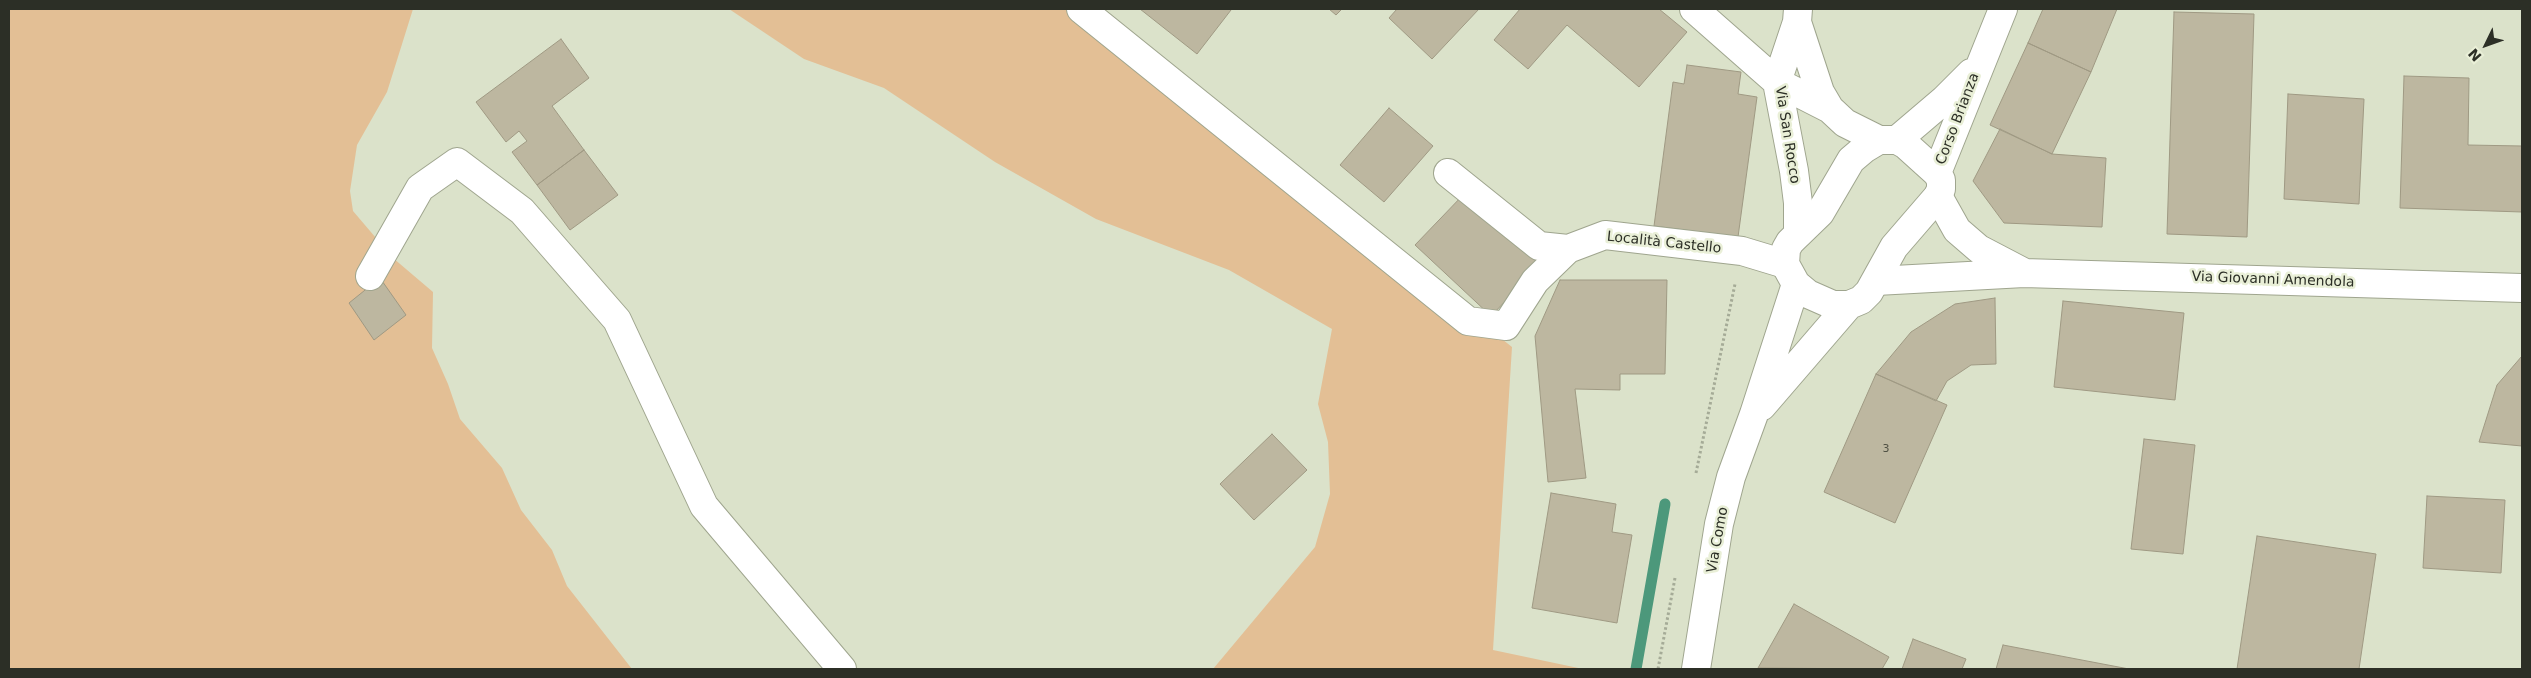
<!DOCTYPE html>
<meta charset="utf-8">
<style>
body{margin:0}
#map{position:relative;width:2531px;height:678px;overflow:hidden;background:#dbe2ca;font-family:"DejaVu Sans",sans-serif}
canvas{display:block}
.frame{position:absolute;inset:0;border:10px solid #2c2f26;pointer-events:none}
.north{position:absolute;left:2461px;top:20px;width:50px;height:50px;-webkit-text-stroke:4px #e9efd7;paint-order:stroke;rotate:228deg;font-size:14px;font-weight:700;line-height:20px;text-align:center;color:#2c2f26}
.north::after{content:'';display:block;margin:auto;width:18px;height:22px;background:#2c2f26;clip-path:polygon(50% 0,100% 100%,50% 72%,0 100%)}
</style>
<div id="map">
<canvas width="2531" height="678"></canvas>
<div class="frame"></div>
<div class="north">N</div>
</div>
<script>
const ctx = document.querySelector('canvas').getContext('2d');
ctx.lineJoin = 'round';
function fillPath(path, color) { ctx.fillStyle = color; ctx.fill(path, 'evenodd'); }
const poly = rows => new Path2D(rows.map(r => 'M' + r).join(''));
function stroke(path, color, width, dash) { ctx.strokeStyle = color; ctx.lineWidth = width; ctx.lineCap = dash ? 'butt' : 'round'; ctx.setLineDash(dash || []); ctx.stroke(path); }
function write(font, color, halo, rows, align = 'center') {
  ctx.font = font + ' "DejaVu Sans",sans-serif'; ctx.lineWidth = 5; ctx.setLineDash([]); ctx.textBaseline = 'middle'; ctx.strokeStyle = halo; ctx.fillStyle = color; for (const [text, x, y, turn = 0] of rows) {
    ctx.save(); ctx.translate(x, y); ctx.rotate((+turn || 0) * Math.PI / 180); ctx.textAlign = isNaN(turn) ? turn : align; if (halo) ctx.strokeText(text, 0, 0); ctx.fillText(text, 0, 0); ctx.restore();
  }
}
fillPath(poly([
 [9,9,413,9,387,92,357,145,350,191,353,211,393,258,433,292,432,348,448,384,460,419,502,468,521,510,552,550,567,586,632,669,9,669],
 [729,9,1076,9,1175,80,1512,347,1493,650,1583,669,1213,669,1315,547,1330,494,1328,442,1318,404,1332,329,1229,270,1096,219,995,162,884,88,804,59]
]), '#e3bf95');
stroke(poly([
 [1636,669,1665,504]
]), '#4c987b', 11);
const building = poly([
 [1140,9,1229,9,1231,10,1197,54,1140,9],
 [1329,9,1342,9,1336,15,1329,9],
 [1397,9,1479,9,1432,59,1389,18,1397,9],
 [1520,9,1659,9,1687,32,1639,87,1567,25,1528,69,1494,40,1520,9],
 [2043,9,2117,9,2091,72,2028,43,2043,9],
 [2174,12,2254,14,2247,237,2167,234,2174,12],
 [561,39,589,78,552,106,584,150,537,185,512,152,527,141,519,131,506,142,476,102,561,39],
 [2028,43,2091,72,2052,154,1990,125,2028,43],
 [1687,65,1741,72,1738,94,1757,97,1738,237,1654,226,1673,82,1684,84,1687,65],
 [2404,76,2469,78,2468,145,2522,146,2522,212,2400,208,2404,76],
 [2288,94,2364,99,2359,204,2284,199,2288,94],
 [1389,108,1433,146,1384,202,1340,165,1389,108],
 [2000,129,2052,154,2106,158,2102,227,2004,223,1973,181,2000,129],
 [584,150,618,195,570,230,537,185,584,150],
 [1464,194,1540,265,1491,316,1415,245,1464,194],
 [380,278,406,315,374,340,349,303,380,278],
 [1560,280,1667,280,1665,374,1620,374,1620,390,1575,389,1586,478,1548,482,1535,336,1560,280],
 [1995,298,1996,364,1971,365,1947,381,1936,401,1876,374,1911,332,1955,304,1995,298],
 [2063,301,2184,313,2175,400,2054,387,2063,301],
 [2522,356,2522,446,2479,442,2497,385,2522,356],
 [1876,374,1947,405,1895,523,1824,492,1876,374],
 [1272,434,1307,470,1254,520,1220,484,1272,434],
 [2144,439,2195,445,2183,554,2131,549,2144,439],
 [1551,493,1616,504,1612,532,1632,535,1617,623,1532,608,1551,493],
 [2427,496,2505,500,2501,573,2423,568,2427,496],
 [2257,536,2376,554,2359,669,2237,669,2257,536],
 [1794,604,1889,657,1882,669,1758,668,1794,604],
 [1913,639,1966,659,1962,669,1902,669,1913,639],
 [2003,645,2129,669,1996,669,2003,645]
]);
fillPath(building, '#bdb7a0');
stroke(building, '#9f9983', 1);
const street = poly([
 [1081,9,1468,321,1506,326,1535,281,1568,249],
 [1694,9,1777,82,1830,109,1845,123,1879,140],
 [1797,22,1820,92,1830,109],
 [1448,173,1539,246,1568,249,1605,235,1742,251,1785,264],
 [1938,196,1957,230,1979,249,2023,272],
 [1798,233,1798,203,1794,171,1777,82,1797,22,1798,9],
 [370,276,420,188,457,162,522,211,617,320,704,506,842,669],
 [1876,281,2024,273,2522,288]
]);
const secondary = poly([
 [1879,140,1897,140,1906,145,1937,173,1941,180,1941,189,1938,196,1894,247,1869,292,1861,300,1849,305,1833,305,1808,294,1796,284,1785,264,1786,249,1790,242,1820,213,1851,160,1864,149,1879,140],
 [1897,140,1944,100,1971,73],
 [1937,173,2003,9],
 [1762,406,1849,305],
 [1696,669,1719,524,1731,477,1754,414,1796,284]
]);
stroke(street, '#9fa58e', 30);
stroke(secondary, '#9fa58e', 30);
stroke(poly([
 [1696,473,1735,284],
 [1658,669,1675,578]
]), '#a5ab97', 3, [2.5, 2.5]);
stroke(street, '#fff', 28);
stroke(secondary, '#fff', 28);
write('11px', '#505144', null, [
 ["3",1886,449]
]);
write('14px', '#2c2f26', '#e9efd7', [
 ["Corso Brianza",1958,119,-69],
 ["Via San Rocco",1787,135,81],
 ["Località Castello",1664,243,6],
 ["Via Giovanni Amendola",2273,280,2],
 ["Via Como",1718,540,-80]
]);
</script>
